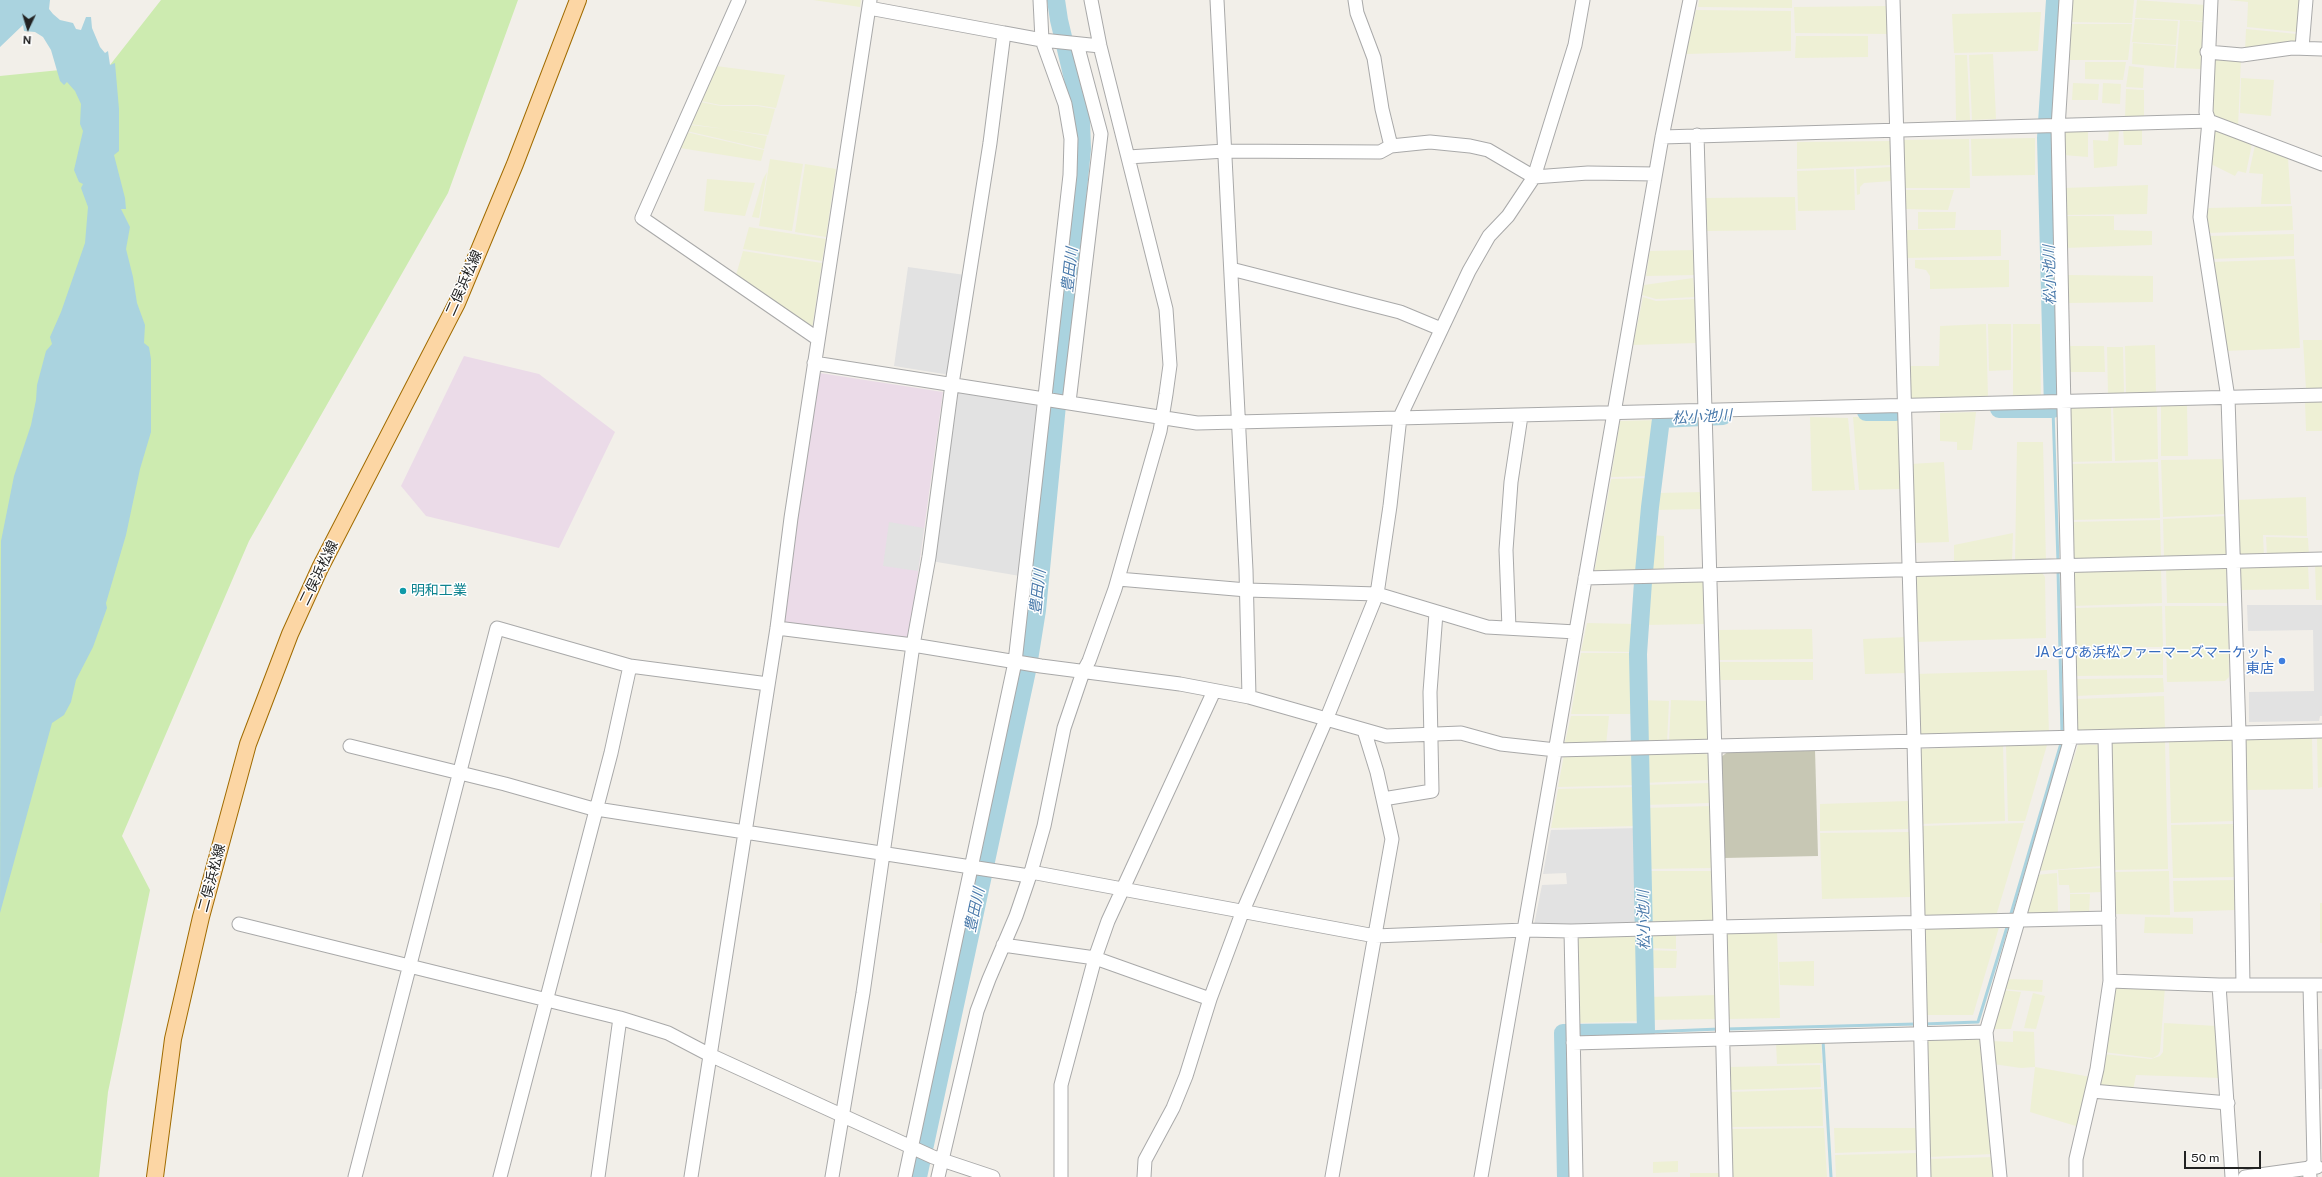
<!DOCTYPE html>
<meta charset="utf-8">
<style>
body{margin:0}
#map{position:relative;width:2322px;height:1177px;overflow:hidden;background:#f2efe9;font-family:"Public Sans",sans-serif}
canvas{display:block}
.north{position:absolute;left:8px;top:8px;width:40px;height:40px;-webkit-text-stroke:3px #fff;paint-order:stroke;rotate:184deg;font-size:11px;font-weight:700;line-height:16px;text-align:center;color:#222}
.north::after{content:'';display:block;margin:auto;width:14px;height:18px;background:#222;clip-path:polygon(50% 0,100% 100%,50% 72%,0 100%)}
.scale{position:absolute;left:2184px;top:1151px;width:77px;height:18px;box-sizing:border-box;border:2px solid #222;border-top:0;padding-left:5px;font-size:12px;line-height:14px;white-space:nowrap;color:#222;-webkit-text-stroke:3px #fff;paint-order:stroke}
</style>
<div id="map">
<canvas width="2322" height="1177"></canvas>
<div class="north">N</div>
<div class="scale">50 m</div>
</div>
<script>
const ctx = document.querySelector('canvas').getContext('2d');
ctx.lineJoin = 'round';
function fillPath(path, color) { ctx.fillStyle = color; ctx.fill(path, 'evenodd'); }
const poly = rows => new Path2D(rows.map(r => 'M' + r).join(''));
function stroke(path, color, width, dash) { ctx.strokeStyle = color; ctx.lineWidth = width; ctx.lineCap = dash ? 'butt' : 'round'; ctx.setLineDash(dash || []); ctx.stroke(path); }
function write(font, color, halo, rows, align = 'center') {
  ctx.font = font + ' "Public Sans","Noto Sans JP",sans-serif'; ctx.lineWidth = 3; ctx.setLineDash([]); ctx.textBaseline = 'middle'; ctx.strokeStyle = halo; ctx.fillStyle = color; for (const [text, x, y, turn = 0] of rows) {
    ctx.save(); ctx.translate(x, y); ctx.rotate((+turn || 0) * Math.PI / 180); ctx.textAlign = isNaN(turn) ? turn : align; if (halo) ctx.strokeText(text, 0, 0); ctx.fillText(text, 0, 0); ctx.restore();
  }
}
fillPath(poly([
 [464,356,539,374,615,432,559,548,426,516,401,486],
 [820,373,943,392,909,639,782,623]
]), '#ebdbe8');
fillPath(poly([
 [1815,750,1818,856,1724,858,1721,757,1729,751]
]), '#c7c7b4');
fillPath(poly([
 [813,0,861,0,860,7],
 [1699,0,1792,0,1792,8,1698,7],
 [2072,0,2134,0,2132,23,2070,22],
 [2137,0,2205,5,2204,21,2135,18],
 [2228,0,2299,0,2297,32,2247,27,2248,2],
 [1888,6,1888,34,1795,33,1794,7],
 [1696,10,1791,11,1791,51,1686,54],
 [2041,12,2038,51,1954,53,1952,14],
 [2135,19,2178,21,2176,45,2132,42],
 [2180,20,2203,22,2201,69,2176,68],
 [2070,24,2132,24,2128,60,2067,60],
 [2246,29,2297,34,2297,40,2294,44,2245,51],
 [1796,36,1868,36,1868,57,1795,58],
 [2133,43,2176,46,2174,68,2132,64],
 [1993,54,1996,119,1972,120,1969,55],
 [1955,55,1967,55,1970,120,1956,120],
 [2213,57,2241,59,2238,127,2211,115],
 [2085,62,2126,62,2123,80,2085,79],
 [716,66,785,75,776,108,757,105,720,105,701,101],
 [2129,66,2144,68,2143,88,2126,87],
 [2241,78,2274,80,2271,116,2240,113],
 [2073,83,2099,84,2098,100,2072,100],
 [2103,83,2121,84,2120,104,2102,103],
 [2126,89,2144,90,2144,118,2125,118],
 [700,102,721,106,757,106,775,109,768,135,690,124],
 [690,125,726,129,767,136,764,149,687,131],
 [2123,128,2142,128,2142,145,2124,145],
 [2214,128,2252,144,2246,173,2238,171,2235,176,2209,163],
 [2109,129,2119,129,2117,166,2094,168,2093,140,2108,141],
 [2088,130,2088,157,2063,155,2063,132],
 [686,132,764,150,761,161,680,148],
 [2035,138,2035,175,1972,176,1971,139],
 [1969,139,1970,188,1904,188,1902,140],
 [1892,141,1892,165,1797,169,1797,142],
 [2255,145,2288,158,2291,204,2261,204,2263,174,2249,173],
 [770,159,803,164,792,231,759,226],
 [805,164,836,169,826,237,795,232],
 [1892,167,1892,181,1864,183,1860,187,1860,194,1857,195,1856,169],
 [1854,169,1855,210,1798,211,1797,171],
 [767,172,759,218,752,217,763,179],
 [707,179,755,183,745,216,704,211],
 [2148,185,2147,214,2064,215,2063,188],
 [1904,190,1954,190,1948,210,1904,209],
 [1795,197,1796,230,1707,231,1706,198],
 [2292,206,2293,230,2207,233,2206,210,2209,208],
 [1918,212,1956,212,1955,228,1918,229],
 [2064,216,2114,216,2114,230,2152,231,2152,245,2064,248],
 [749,227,826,239,822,261,743,249],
 [1905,230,2001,230,2001,256,1905,258],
 [2294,234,2294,256,2211,259,2208,236],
 [1695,250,1695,275,1646,276,1650,251],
 [743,251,822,263,812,329,736,275],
 [2295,259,2300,348,2225,351,2212,262],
 [1915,260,2009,260,2009,287,1930,289,1930,276,1926,270,1915,268],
 [2067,275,2153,276,2153,302,2067,303],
 [1693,278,1695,297,1656,299,1642,295,1644,285],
 [1643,297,1656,301,1695,299,1697,343,1633,345],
 [1986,324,1988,397,1909,400,1908,366,1939,366,1940,326],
 [1988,324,2011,324,2011,370,1989,371],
 [2013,324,2040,324,2041,397,2013,398],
 [2303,340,2322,340,2322,389,2306,389],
 [2155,345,2156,393,2126,394,2125,346],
 [2068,346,2104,346,2105,372,2069,372],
 [2107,347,2123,347,2124,393,2108,394],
 [2305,401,2322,401,2322,431,2306,431],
 [2161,405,2187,405,2188,456,2161,456],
 [2113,406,2157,406,2158,459,2115,461],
 [2111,407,2112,461,2069,462,2070,408],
 [1976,412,1972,450,1957,450,1957,442,1940,441,1940,413],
 [1898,416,1901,489,1859,490,1853,417],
 [1810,417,1848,418,1855,490,1812,491],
 [1659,420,1652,476,1611,477,1620,421],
 [2017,442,2043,442,2046,562,2015,562],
 [2226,459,2227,514,2163,517,2161,460],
 [1944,462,1949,542,1913,543,1910,464],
 [2158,462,2160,518,2071,520,2070,464],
 [1657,475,1658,493,1703,492,1704,509,1652,510],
 [1651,478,1642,572,1594,574,1611,479],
 [2306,497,2307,536,2263,535,2264,556,2238,557,2236,500],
 [2227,516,2227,557,2164,557,2163,519],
 [2160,520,2161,557,2076,561,2072,557,2071,522],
 [2013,533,2012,563,1954,565,1954,545],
 [1650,535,1664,536,1664,572,1646,572],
 [2266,537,2308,538,2309,556,2267,556],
 [2315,562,2322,562,2322,600,2316,600],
 [2308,564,2309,589,2240,590,2239,566],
 [2166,568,2226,568,2228,603,2167,603],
 [2161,569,2162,603,2073,606,2072,571],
 [2041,571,2045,577,2046,638,1915,642,1913,574],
 [1704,578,1706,624,1643,625,1647,579],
 [2162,606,2163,647,2075,647,2074,608],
 [2165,606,2228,606,2229,677,2225,681,2167,682],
 [1587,623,1636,624,1634,652,1581,651],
 [1812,629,1813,659,1718,660,1717,630],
 [1907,637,1908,673,1865,674,1863,639],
 [2075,650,2163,650,2163,675,2076,676],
 [1581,653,1636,653,1637,714,1571,714],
 [1718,662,1813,662,1813,680,1719,680],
 [2047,670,2049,734,1918,736,1916,674],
 [2163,678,2164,692,2076,696,2075,679],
 [2164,696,2165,729,2077,732,2076,699],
 [1642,700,1669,701,1667,743,1643,744],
 [1671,700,1708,701,1710,736,1704,742,1669,743],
 [1571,716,1609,716,1606,745,1564,746],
 [2312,738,2313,789,2244,790,2244,740],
 [2317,738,2322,738,2322,787,2318,788],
 [2233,739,2235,821,2171,823,2169,740],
 [2112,742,2165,742,2168,869,2112,870,2108,745],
 [2080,744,2098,745,2099,748,2102,866,2038,871,2078,745],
 [2047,745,2025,821,2008,821,2006,746],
 [2003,746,2005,821,1920,824,1919,749],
 [1705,753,1709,757,1709,780,1643,783,1643,754],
 [1637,754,1637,785,1558,787,1564,755],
 [1709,783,1710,803,1644,805,1644,785],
 [1638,787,1638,826,1551,828,1558,789],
 [1908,801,1908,829,1820,831,1820,804],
 [1711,806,1713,868,1646,869,1644,808],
 [2024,823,1996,916,1923,917,1920,826],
 [2234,824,2235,877,2173,878,2171,825],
 [1909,832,1910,897,1822,899,1820,833],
 [2103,868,2103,892,2070,893,2069,885,2059,885,2058,870],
 [1646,871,1713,871,1714,923,1647,925],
 [2169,871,2170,915,2116,914,2112,908,2112,874,2116,872],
 [2057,873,2058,914,2024,915,2036,875],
 [2236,880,2236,910,2174,912,2173,881],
 [2070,894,2090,894,2089,913,2070,914],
 [2320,903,2322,903,2322,943,2320,943],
 [2145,917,2193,918,2193,934,2144,933],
 [2000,924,1973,1015,1925,1015,1923,930,1927,926],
 [1777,930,1780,1018,1728,1019,1725,934,1729,931],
 [1676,932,1676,949,1647,948,1646,933],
 [1642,933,1645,1021,1577,1023,1575,935],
 [1647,950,1677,951,1676,968,1647,968],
 [1814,961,1814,986,1780,985,1779,962],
 [2005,979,2043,980,2042,992,2003,989],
 [2113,987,2165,987,2160,1051,2158,1055,2153,1058,2103,1052],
 [2002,990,2021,992,2011,1029,1991,1029],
 [2033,993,2045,996,2036,1029,2024,1028],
 [1716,995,1717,1019,1651,1020,1650,997],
 [2164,1023,2217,1026,2221,1078,2136,1075,2133,1090,2098,1087,2103,1054,2151,1059,2160,1056,2163,1052],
 [2013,1031,2034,1032,2035,1067,2091,1077,2079,1127,2030,1112,2035,1067,2021,1068,1993,1064,1991,1041,2013,1042],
 [1925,1037,1981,1037,1993,1154,1929,1157],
 [1821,1041,1822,1063,1777,1064,1776,1043],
 [1820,1065,1821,1087,1730,1090,1729,1067],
 [1822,1089,1823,1126,1731,1127,1730,1092],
 [1824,1128,1827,1177,1733,1177,1731,1129],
 [1834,1128,1916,1128,1917,1150,1835,1153],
 [1917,1153,1917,1177,1836,1177,1835,1155],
 [1993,1157,1995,1177,1929,1177,1928,1159],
 [1678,1161,1678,1172,1653,1173,1653,1162],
 [1690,1173,1719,1173,1719,1177,1690,1177]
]), '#eef0d5');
fillPath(poly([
 [161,0,518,0,448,193,249,541,122,836,150,890,108,1092,99,1177,0,1177,0,76,110,65]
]), '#cdebb0');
fillPath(poly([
 [908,267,965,275,950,375,894,366],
 [957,391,1039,404,1020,576,931,561],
 [889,522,924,528,918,571,883,566],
 [2247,605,2322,605,2322,716,2320,716,2319,721,2249,722,2249,692,2314,691,2313,630,2248,631],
 [1639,828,1640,925,1534,925,1542,885,1567,884,1566,873,1543,874,1551,830],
 [2315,1049,2322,1049,2322,1089,2316,1089]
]), '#e2e2e2');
fillPath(poly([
 [0,0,50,0,49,9,53,14,60,20,73,23,76,29,81,30,86,17,91,17,92,28,100,47,105,53,108,51,110,65,115,63,119,109,119,151,114,155,125,198,126,209,121,209,130,227,126,249,133,277,137,303,145,325,144,343,149,347,151,359,151,432,140,469,126,535,106,603,107,608,93,647,76,680,71,702,64,715,52,723,0,913,1,541,14,476,31,425,36,400,37,385,46,351,52,344,50,337,61,312,85,243,88,207,81,188,83,184,79,182,74,170,83,131,80,124,81,104,75,91,67,82,64,85,60,81,51,50,43,37,35,32,24,31,23,25,0,47]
]), '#aad3df');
stroke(poly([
 [2053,409,2058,562],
 [2058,570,2062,734],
 [2010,917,2062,740],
 [1924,1024,1978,1022,2008,924],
 [1726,1029,1916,1024],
 [1646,1032,1719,1029],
 [1823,1040,1831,1177]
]), '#aad3df', 3);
stroke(poly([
 [1999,409,2053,409,2046,138,2055,0],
 [1866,412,1896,412],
 [1644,572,1650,507,1661,419,1723,416],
 [918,1177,1028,666,1037,610,1082,149,1081,121,1074,83,1059,20,1056,0],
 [1566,1177,1563,1033,1646,1032,1638,654,1643,582]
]), '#aad3df', 18);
const minor = poly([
 [739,0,642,218,818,339],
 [1217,0,1246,570,1249,697],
 [1355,0,1357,13,1374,58,1382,109,1391,146,1430,142,1470,146,1488,150,1534,177,1588,173,1655,174],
 [1893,0,1914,741,1924,1177],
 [2211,0,2206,112,2209,121,2200,217,2228,398,2239,733,2243,985],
 [1004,33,1042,40,1100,46],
 [2302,48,2306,0],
 [2207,52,2242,55,2292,48,2322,49],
 [1697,135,1720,927,2109,918],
 [1662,137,2209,121,2322,164],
 [1128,157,1225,151,1380,152,1391,146],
 [1231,269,1400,312,1441,329],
 [814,363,1197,423,2322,395],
 [1069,402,1101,134,1077,44],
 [1585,578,2322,559],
 [1118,579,1247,590,1377,594,1487,627,1576,632],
 [777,628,913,645,1041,666,1180,684,1249,697,1386,736,1461,733,1501,744,1556,750,2322,731],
 [1509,628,1506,550,1511,482,1521,416],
 [2105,737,2110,981,2219,985,2322,985],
 [350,746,505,784,590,808,1029,876],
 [1383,799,1432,791,1430,692,1436,613],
 [1031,872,1375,936,1525,930,1571,931,1576,1177],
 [239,924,620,1018,668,1033,710,1055,933,1157,993,1177],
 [1571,931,1720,927,1726,1177],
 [1003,945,1095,958,1210,999],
 [2219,985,2232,1177],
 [1573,1043,1986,1032],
 [2092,1091,2228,1103],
 [355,1177,497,628,630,666,768,684],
 [500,1177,611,753,630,666],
 [598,1177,620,1018],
 [691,1177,777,628,791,518,870,0],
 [832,1177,863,993,913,645,929,557,952,384,990,143,1004,33,869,8],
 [905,1177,1015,662,1070,175,1071,139,1065,104,1042,40,1040,0],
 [938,1177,977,1011,989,979,1016,916,1031,872,1044,826,1064,728,1083,672,1089,661,1115,589,1160,431,1166,394,1170,365,1166,309,1100,46,1091,0],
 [1061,1177,1061,1085,1095,958,1108,921,1214,691],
 [1144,1177,1145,1160,1173,1108,1186,1076,1210,999,1242,913,1326,720,1377,594,1390,506,1400,417,1469,271,1489,236,1508,216,1534,177,1575,45,1583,0],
 [1332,1177,1392,839,1377,772,1364,730],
 [1481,1177,1662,137,1690,0],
 [2000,1177,1986,1032,2071,738,2058,128,2066,0],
 [2076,1177,2076,1159,2097,1069,2110,981],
 [2245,1177,2317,1167],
 [2310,1177,2309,1168,2314,1163,2310,985]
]);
const major = poly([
 [155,1177,173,1039,201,917,248,744,290,634,320,568,457,303,515,164,578,0]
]);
stroke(minor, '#a9a9a9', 15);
stroke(major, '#a06b00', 18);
stroke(minor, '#fff', 13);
stroke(major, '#fcd6a4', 16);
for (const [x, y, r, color] of [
 [403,591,4,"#0f9aa8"],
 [2282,661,4,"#3f7fe0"]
]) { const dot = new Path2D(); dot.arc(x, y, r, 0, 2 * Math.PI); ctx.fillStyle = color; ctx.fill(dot); stroke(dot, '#fff', 1.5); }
write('14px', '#222', '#fff', [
 ["二俣浜松線",464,283,-66],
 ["二俣浜松線",319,573,-64],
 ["二俣浜松線",212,878,-75]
]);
write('14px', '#0d838f', '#fff', [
 ["明和工業",411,591]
], 'left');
write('14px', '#366cbe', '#fff', [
 ["JAとぴあ浜松ファーマーズマーケット",2274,653],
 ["東店",2274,669]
], 'right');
write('italic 15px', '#4a7aab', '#fff', [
 ["豊田川",1070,270,-84],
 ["松小池川",2050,275,-91],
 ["松小池川",1702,417,-3],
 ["豊田川",1038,592,-84],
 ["豊田川",975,910,-78],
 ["松小池川",1644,920,-91]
]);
</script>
